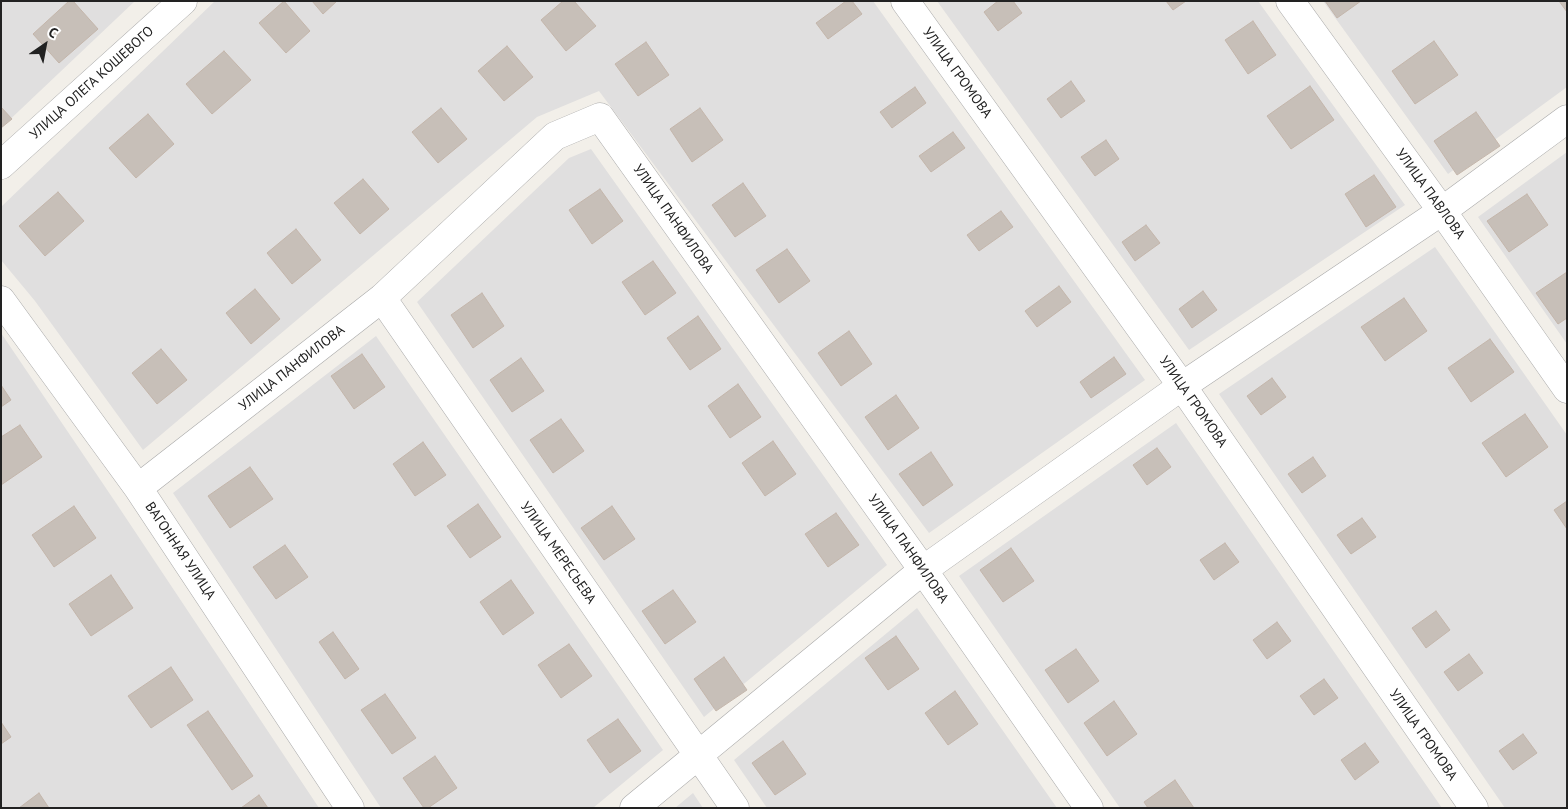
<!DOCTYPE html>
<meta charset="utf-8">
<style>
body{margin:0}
#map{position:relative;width:1568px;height:809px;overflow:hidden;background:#f2efe9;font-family:"PT Sans",sans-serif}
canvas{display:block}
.frame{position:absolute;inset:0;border:2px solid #222;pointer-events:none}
.north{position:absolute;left:20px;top:20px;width:50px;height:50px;-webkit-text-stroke:4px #fff;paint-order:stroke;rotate:33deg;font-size:14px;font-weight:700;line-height:20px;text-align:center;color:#222}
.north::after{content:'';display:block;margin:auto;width:18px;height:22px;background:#222;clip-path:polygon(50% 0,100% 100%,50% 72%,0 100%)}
</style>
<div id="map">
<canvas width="1568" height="809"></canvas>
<div class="frame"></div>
<div class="north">С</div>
</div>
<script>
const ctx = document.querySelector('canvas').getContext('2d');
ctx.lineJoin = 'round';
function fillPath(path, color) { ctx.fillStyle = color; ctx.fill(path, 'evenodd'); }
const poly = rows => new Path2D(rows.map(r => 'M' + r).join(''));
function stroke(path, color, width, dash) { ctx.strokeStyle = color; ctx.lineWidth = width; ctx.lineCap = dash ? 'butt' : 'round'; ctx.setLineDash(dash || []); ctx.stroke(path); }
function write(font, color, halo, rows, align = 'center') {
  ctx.font = font + ' "PT Sans",sans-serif'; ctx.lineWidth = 4.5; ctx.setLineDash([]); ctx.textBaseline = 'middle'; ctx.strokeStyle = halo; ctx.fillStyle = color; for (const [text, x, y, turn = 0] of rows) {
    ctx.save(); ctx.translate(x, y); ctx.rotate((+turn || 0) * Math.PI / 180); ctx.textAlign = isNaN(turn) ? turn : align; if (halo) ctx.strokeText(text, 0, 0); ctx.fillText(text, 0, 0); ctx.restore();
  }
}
fillPath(poly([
 [1,1,135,1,1,128],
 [215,1,873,1,1145,380,929,533,599,91,537,117,143,450,35,301,1,260,1,207],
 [937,1,1258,1,1405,205,1189,350],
 [1323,1,1567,1,1567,87,1448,174],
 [591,149,887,565,704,717,417,302,569,158],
 [1567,152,1567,344,1478,217],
 [1435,247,1567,435,1567,808,1505,808,1219,394],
 [1,333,116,503,319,808,1,808],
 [376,336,663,750,593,808,381,808,173,493],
 [1176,423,1442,808,1120,808,959,576],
 [917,608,1057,808,767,808,734,760],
 [693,793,703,808,675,808]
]), '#e0dfdf');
const building = poly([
 [69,1,73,1,98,29,59,63,33,34,69,1],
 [284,1,310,31,286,53,259,23,284,1],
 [312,1,337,1,323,14,312,1],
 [563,1,574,1,596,26,566,51,541,20,563,1],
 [846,1,852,1,862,14,828,39,816,23,846,1],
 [998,1,1013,1,1022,13,998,31,984,12,998,1],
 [1166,1,1186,1,1173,10,1166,1],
 [1325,1,1361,1,1337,18,1325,1],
 [1559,1,1567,1,1567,12,1559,1],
 [1253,21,1276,55,1248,74,1225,40,1253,21],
 [1434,41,1458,75,1415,104,1392,71,1434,41],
 [646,42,669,75,638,96,615,64,646,42],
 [507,46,533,77,504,101,478,71,507,46],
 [224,51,251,80,212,114,186,84,224,51],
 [1071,81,1085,101,1061,118,1047,99,1071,81],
 [1310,86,1334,120,1291,149,1267,116,1310,86],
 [915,87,926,103,892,128,880,112,915,87],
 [1,107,12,119,1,128,1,107],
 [441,108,467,139,438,163,412,132,441,108],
 [700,108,723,140,692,162,670,129,700,108],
 [1476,112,1500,146,1457,175,1434,141,1476,112],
 [148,114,174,144,136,178,109,148,148,114],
 [953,132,965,148,931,172,919,156,953,132],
 [1106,140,1119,159,1095,176,1081,157,1106,140],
 [1374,175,1396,207,1366,227,1345,194,1374,175],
 [363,179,389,209,360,234,334,203,363,179],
 [743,183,766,216,735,237,712,205,743,183],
 [600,189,623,221,592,244,569,210,600,189],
 [58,192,84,221,45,256,19,226,58,192],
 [1527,194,1548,225,1509,252,1487,221,1527,194],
 [1001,211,1013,227,979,251,967,235,1001,211],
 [1146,225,1160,243,1135,261,1122,242,1146,225],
 [296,229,321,260,292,284,267,253,296,229],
 [787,249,810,281,779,303,756,270,787,249],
 [653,261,676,293,645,315,622,282,653,261],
 [1567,272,1567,318,1558,324,1536,293,1567,272],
 [1059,286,1071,302,1037,327,1025,311,1059,286],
 [255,289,280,319,251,344,226,313,255,289],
 [1203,291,1217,310,1192,328,1179,309,1203,291],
 [482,293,504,326,473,348,451,315,482,293],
 [1404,298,1427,331,1385,361,1361,327,1404,298],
 [698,316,721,349,690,370,667,338,698,316],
 [849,331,872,364,841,386,818,353,849,331],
 [1490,339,1514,372,1471,402,1448,368,1490,339],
 [161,349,187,380,157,404,132,373,161,349],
 [362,354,385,387,354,409,331,376,362,354],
 [1114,357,1126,374,1091,398,1080,382,1114,357],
 [521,358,544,391,512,412,490,380,521,358],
 [1272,378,1286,397,1261,415,1247,396,1272,378],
 [738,384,761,417,730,438,708,406,738,384],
 [1,385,11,400,1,407,1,385],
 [896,395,919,428,888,450,865,417,896,395],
 [1525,414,1548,447,1506,477,1482,443,1525,414],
 [561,419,584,451,553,473,530,440,561,419],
 [20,425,42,457,1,485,1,437,20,425],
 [773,441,796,474,765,496,742,463,773,441],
 [423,442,446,475,415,496,393,464,423,442],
 [1157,448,1171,467,1147,485,1133,465,1157,448],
 [931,452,953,485,923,506,899,474,931,452],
 [1313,457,1326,476,1302,493,1288,474,1313,457],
 [250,467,273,499,230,528,208,496,250,467],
 [1567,501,1567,529,1554,510,1567,501],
 [478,504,501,537,470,558,447,526,478,504],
 [74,506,96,538,54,567,32,535,74,506],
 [612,506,635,539,604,560,581,528,612,506],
 [836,513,859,545,828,567,805,534,836,513],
 [1362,518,1376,537,1351,554,1337,535,1362,518],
 [1225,543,1239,562,1214,580,1200,560,1225,543],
 [285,545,308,577,276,599,253,567,285,545],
 [1011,548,1034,581,1003,602,980,570,1011,548],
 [111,575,133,608,91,636,69,604,111,575],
 [511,580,534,613,503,635,480,602,511,580],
 [673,590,696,622,665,644,642,611,673,590],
 [1436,611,1450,630,1426,648,1412,628,1436,611],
 [1277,622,1291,641,1267,659,1253,640,1277,622],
 [333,632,359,669,345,679,319,642,333,632],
 [896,636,919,669,888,690,865,658,896,636],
 [569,644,592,676,561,698,538,665,569,644],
 [1076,649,1099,681,1068,703,1045,670,1076,649],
 [1469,654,1483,673,1458,691,1444,672,1469,654],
 [724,657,747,690,716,711,694,679,724,657],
 [171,667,193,700,151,728,128,696,171,667],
 [1324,679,1338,698,1314,715,1300,696,1324,679],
 [955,691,978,724,948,745,925,713,955,691],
 [385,694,416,738,392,754,361,710,385,694],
 [1114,701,1137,734,1107,756,1084,723,1114,701],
 [208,711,253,776,232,790,187,725,208,711],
 [618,719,641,751,610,773,587,740,618,719],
 [1,722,11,737,1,744,1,722],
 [1523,734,1537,753,1513,770,1499,751,1523,734],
 [783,741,806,774,775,795,752,763,783,741],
 [1365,743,1379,762,1355,780,1341,760,1365,743],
 [435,756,457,788,428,808,424,808,403,778,435,756],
 [1175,780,1194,808,1148,808,1144,802,1175,780],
 [39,793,49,808,19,808,39,793],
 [259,795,268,808,241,808,259,795]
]);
fillPath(building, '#c7bfb8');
stroke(building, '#c4b6ab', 1);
const minor = poly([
 [905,1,1182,386,1474,808],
 [1290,1,1442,211,1567,389],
 [1,165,183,1],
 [382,298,735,808],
 [1,300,138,488,350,808],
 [138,488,382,298,555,136,600,117,923,570,1089,808],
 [634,808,923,570,1182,386,1442,211,1567,119]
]);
stroke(minor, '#a9a9a9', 29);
stroke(minor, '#fff', 28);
write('14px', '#222', '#fff', [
 ["УЛИЦА ГРОМОВА",957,73,54],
 ["УЛИЦА ОЛЕГА КОШЕВОГО",92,83,-42],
 ["УЛИЦА ПАВЛОВА",1430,194,54],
 ["УЛИЦА ПАНФИЛОВА",673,219,55],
 ["УЛИЦА ПАНФИЛОВА",292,368,-38],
 ["УЛИЦА ГРОМОВА",1193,402,55],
 ["УЛИЦА ПАНФИЛОВА",908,549,55],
 ["ВАГОННАЯ УЛИЦА",180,551,56],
 ["УЛИЦА МЕРЕСЬЕВА",558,553,55],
 ["УЛИЦА ГРОМОВА",1423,735,55]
]);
</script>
